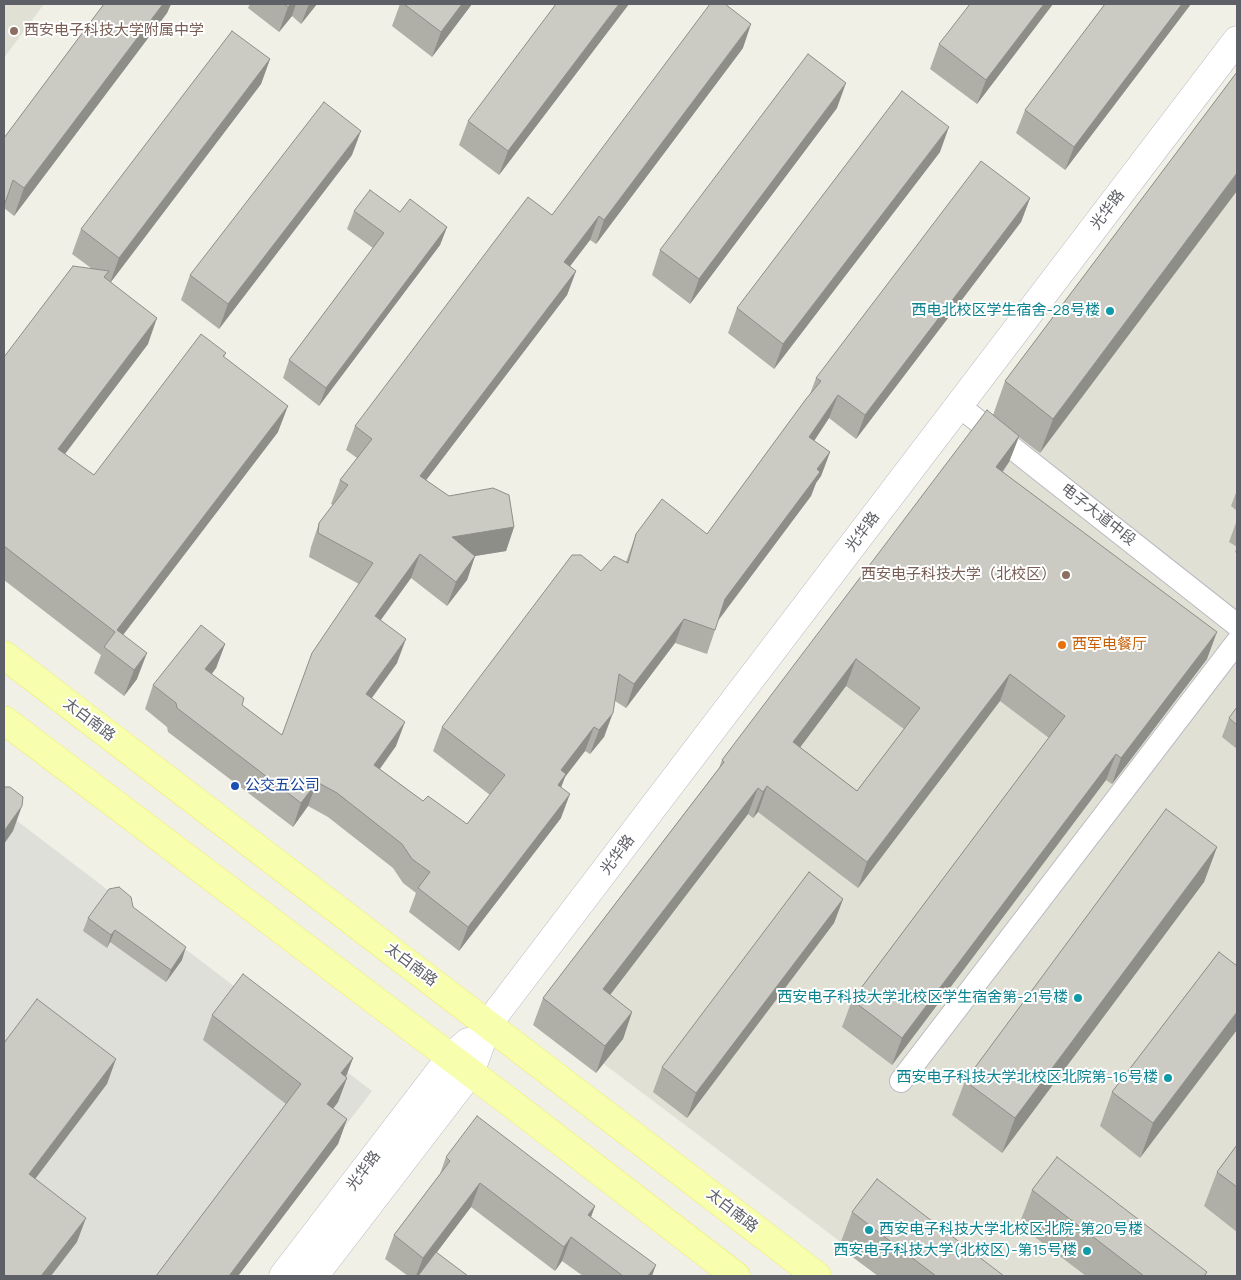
<!DOCTYPE html>
<meta charset="utf-8">
<style>
body{margin:0}
#map{position:relative;width:1241px;height:1280px;overflow:hidden;background:#f0f0e7;font-family:Manrope,sans-serif}
canvas{display:block}
.frame{position:absolute;inset:0;border:5px solid #5e6067;pointer-events:none}
</style>
<div id="map">
<canvas width="1241" height="1280"></canvas>
<div class="frame"></div>
</div>
<script>
const ctx = document.querySelector('canvas').getContext('2d');
ctx.lineJoin = 'round';
function fillPath(path, color) { ctx.fillStyle = color; ctx.fill(path, 'evenodd'); }
const poly = rows => new Path2D(rows.map(r => 'M' + r).join(''));
function stroke(path, color, width, dash) { ctx.strokeStyle = color; ctx.lineWidth = width; ctx.lineCap = dash ? 'butt' : 'round'; ctx.setLineDash(dash || []); ctx.stroke(path); }
function write(font, color, halo, rows, align = 'center') {
  ctx.font = font + ' Manrope,"Noto Sans SC",sans-serif'; ctx.lineWidth = 4; ctx.setLineDash([]); ctx.textBaseline = 'middle'; ctx.strokeStyle = halo; ctx.fillStyle = color; for (const [text, x, y, turn = 0] of rows) {
    ctx.save(); ctx.translate(x, y); ctx.rotate((+turn || 0) * Math.PI / 180); ctx.textAlign = isNaN(turn) ? turn : align; if (halo) ctx.strokeText(text, 0, 0); ctx.fillText(text, 0, 0); ctx.restore();
  }
}
fillPath(poly([
 [4,811,372,1091,231,1276,4,1276]
]), '#dfdfd9');
fillPath(poly([
 [4,4,44,4,4,58],
 [1237,124,1237,1276,886,1276,552,1025]
]), '#e0e0d5');
const minor = poly([
 [959,406,1237,625],
 [901,1081,1237,642]
]);
const tertiary = poly([
 [283,1276,450,1058,468,1042],
 [314,1276,470,1073,488,1024,1237,40]
]);
const primary = poly([
 [4,655,817,1276],
 [4,720,503,1097,736,1276]
]);
stroke(minor, '#b9bac0', 24);
stroke(tertiary, '#b9bac0', 29);
stroke(primary, '#f0ed5f', 29);
stroke(minor, '#fff', 22);
stroke(tertiary, '#fff', 28);
stroke(primary, '#f7feae', 28);
fillPath(poly([
 [104,4,171,4,167,13,14,216,4,208,4,138],
 [250,4,317,4,301,24,292,16,279,32,248,8],
 [400,4,472,4,432,57,392,26],
 [629,4,499,175,459,145,468,121],
 [1053,4,977,104,930,69,939,44],
 [1105,4,1191,4,1065,170,1016,133,1025,110],
 [743,48,596,244,590,240,570,266,576,271,567,295,426,480,449,496,514,527,506,551,475,556,467,580,447,606,411,578,381,620,397,663,372,698,396,746,380,769,423,801,467,824,490,795,433,751,442,727,601,571,626,562,636,534,707,534,810,394,816,378,1030,198,1021,222,856,439,829,418,814,441,830,452,821,476,816,483,811,496,718,621,707,654,675,643,626,708,615,701,604,737,590,754,585,751,565,777,561,787,561,818,459,951,409,912,416,893,403,883,393,868,328,817,308,806,293,827,168,732,167,727,145,709,153,685,225,644,216,668,212,674,242,705,282,735,359,584,309,557,311,547,319,523,333,505,331,504,340,480,357,458,346,450,355,426,552,215],
 [270,59,261,84,111,282,148,344,65,454,94,475,226,353,224,357,278,432,123,635,137,679,124,696,94,673,101,655,4,580,4,357,91,268,72,254,81,229],
 [1237,72,1040,453,1019,437,1009,462,1003,472,1207,659,1112,784,1106,780,892,1065,842,1027,852,1000,1049,738,1000,701,858,888,758,812,753,818,748,814,610,995,632,1012,623,1039,596,1073,533,1025,543,998,719,768,722,760,993,415,1005,381],
 [846,686,904,729,857,791,800,747],
 [837,108,690,304,652,275,660,250],
 [940,152,774,369,728,333,737,308],
 [352,155,219,329,181,300,190,275],
 [354,211,400,212,447,227,440,245,319,406,283,378,289,360,373,248,347,229],
 [1237,490,1237,511,1231,506],
 [1237,520,1237,554,1235,552,1237,547,1229,542],
 [1237,707,1237,749,1222,737,1229,718],
 [1217,847,1204,882,1002,1153,952,1115,965,1081],
 [843,899,834,923,687,1118,653,1092,662,1067],
 [133,907,182,960,166,982,110,942,107,948,83,931,88,918],
 [1219,952,1140,1158,1100,1126,1112,1092],
 [212,1015,353,1058,346,1077,347,1078,338,1102,333,1109,347,1119,338,1144,238,1276,156,1276,286,1104,203,1040],
 [1237,1145,1237,1232,1204,1206,1217,1172],
 [446,1157,595,1206,591,1217,652,1276,583,1276,562,1261,555,1271,471,1207,436,1253,468,1276,408,1276,385,1259,394,1235,440,1174],
 [1032,1190,1207,1272,1205,1276,1086,1276,1019,1225],
 [852,1212,1004,1276,878,1276,839,1247]
]), '#afafa8');
fillPath(poly([
 [163,4,171,4,167,13,14,216,24,188],
 [291,4,296,4,292,16,279,32,288,7],
 [309,4,317,4,301,24],
 [462,4,472,4,432,57,441,32],
 [619,4,629,4,499,175,508,151],
 [1044,4,1053,4,977,104,986,80],
 [1182,4,1191,4,1065,170,1074,147],
 [751,24,743,48,596,244,604,220],
 [270,59,261,84,110,283,119,258],
 [846,83,837,108,690,304,699,279],
 [949,127,940,152,774,369,783,344],
 [361,131,352,155,219,329,228,304],
 [1237,173,1237,191,1040,453,1053,419],
 [1030,198,1021,222,856,439,865,415],
 [599,216,590,240,555,286,564,262],
 [447,227,440,245,319,406,326,388],
 [576,271,567,295,411,500,420,476],
 [157,318,148,344,49,475,58,449],
 [838,395,829,418,801,461,809,437],
 [288,406,278,432,110,652,117,630],
 [1019,436,1009,462,986,493,996,467],
 [830,452,821,476,816,483,811,496,716,623,725,599],
 [514,527,506,551,475,556,467,580,447,606,456,582,452,537],
 [420,554,411,578,366,640,375,616],
 [684,619,675,643,626,708,634,684],
 [1217,632,1207,659,1112,784,1121,758],
 [406,639,397,663,357,718,366,694],
 [225,644,216,668,197,693,205,669],
 [147,653,137,679,124,696,134,670],
 [856,659,846,686,784,769,793,742],
 [1010,674,1000,701,858,888,867,862],
 [613,713,604,737,590,754,599,730],
 [405,722,396,746,365,789,374,765],
 [594,727,585,751,565,777,557,798,550,809,561,770],
 [1116,754,1106,780,892,1065,902,1038],
 [317,782,308,806,293,827,301,803],
 [767,786,758,812,753,818,763,792],
 [758,788,748,814,594,1016,603,989],
 [570,794,561,818,459,951,468,927],
 [22,806,13,831,4,844,4,831],
 [1217,847,1204,882,1002,1153,1015,1118],
 [843,899,834,923,687,1118,696,1093],
 [115,930,110,942,107,948,111,935],
 [186,947,182,960,166,982,171,970],
 [632,1012,623,1039,596,1073,605,1046],
 [1237,1012,1237,1030,1140,1158,1153,1123],
 [353,1058,344,1081,347,1078,338,1102,318,1128,327,1104,341,1073],
 [116,1059,107,1084,20,1199,29,1174],
 [347,1119,338,1144,238,1276,229,1276],
 [480,1183,471,1207,419,1276,416,1276,423,1258],
 [595,1206,586,1230,588,1215],
 [86,1218,77,1242,51,1276,41,1276],
 [571,1237,562,1261,555,1271,564,1247],
 [656,1265,652,1276,648,1276]
]), '#8e8e88');
const building = poly([
 [104,4,163,4,24,188,13,180,4,206,4,138,104,4],
 [284,4,291,4,288,7,284,4],
 [404,4,462,4,441,32,404,4],
 [556,4,619,4,508,151,468,121,556,4],
 [710,4,725,4,751,24,604,220,599,216,564,262,576,271,420,476,449,496,493,488,509,495,514,527,452,537,475,556,456,582,420,554,375,616,406,639,366,694,405,722,374,765,423,801,428,796,467,824,505,775,442,727,572,555,581,555,601,571,614,556,628,563,636,534,662,499,707,534,806,399,821,381,816,378,981,161,1030,198,865,415,838,395,809,437,830,452,817,469,820,472,725,599,715,630,684,619,634,684,619,674,613,713,599,730,594,727,561,770,566,774,558,785,570,794,468,927,418,888,430,872,412,859,402,844,337,793,317,782,301,803,177,708,176,703,153,685,201,625,225,644,205,669,244,698,242,705,282,735,312,653,373,563,318,533,319,523,348,485,340,480,372,439,355,426,528,197,552,215,710,4],
 [970,4,1044,4,986,80,939,44,970,4],
 [1105,4,1182,4,1074,147,1025,110,1105,4],
 [232,31,270,59,119,258,81,229,232,31],
 [808,54,846,83,699,279,660,250,808,54],
 [1237,72,1237,173,1053,419,1005,381,1237,72],
 [902,91,949,127,783,344,737,308,902,91],
 [324,102,361,131,228,304,190,275,324,102],
 [370,190,400,212,410,199,447,227,326,388,289,360,384,233,354,211,370,190],
 [73,266,109,271,104,277,157,318,58,449,94,475,201,334,226,353,223,356,288,406,117,630,147,653,134,670,104,647,115,632,4,546,4,357,73,266],
 [987,410,1019,436,996,467,1217,632,1121,758,1116,754,902,1038,852,1000,1065,716,1010,674,867,862,767,786,763,792,758,788,603,989,632,1012,605,1046,543,998,724,762,722,760,987,410],
 [856,659,920,708,857,791,793,742,856,659],
 [1237,707,1237,725,1229,718,1237,707],
 [4,787,10,787,23,797,22,806,4,831,4,787],
 [1166,809,1217,847,1015,1118,965,1081,1166,809],
 [809,872,843,899,696,1093,662,1067,809,872],
 [119,887,131,897,133,907,186,947,171,970,115,930,111,935,88,918,109,889,119,887],
 [1219,952,1237,966,1237,1012,1153,1123,1112,1092,1219,952],
 [243,974,353,1058,341,1073,347,1078,327,1104,347,1119,229,1276,156,1276,301,1084,212,1015,243,974],
 [37,999,116,1059,29,1174,86,1218,41,1276,4,1276,4,1043,37,999],
 [477,1116,595,1206,588,1215,656,1265,648,1276,623,1276,571,1237,564,1247,480,1183,423,1258,394,1235,450,1161,446,1157,477,1116],
 [1237,1145,1237,1187,1217,1172,1237,1145],
 [1057,1157,1207,1272,1204,1276,1144,1276,1032,1190,1057,1157],
 [877,1179,1004,1276,936,1276,852,1212,877,1179],
 [436,1252,468,1276,418,1276,436,1252]
]);
fillPath(building, '#cbcbc3');
stroke(building, '#8e8e88', 1);
for (const [x, y, r, color] of [
 [14,31,5,"#8d6e63"],
 [1110,311,5,"#0f9aa8"],
 [1066,575,5,"#8d6e63"],
 [1062,645,5,"#e8710a"],
 [235,786,5,"#1a4fb4"],
 [1078,998,5,"#0f9aa8"],
 [1168,1078,5,"#0f9aa8"],
 [869,1230,5,"#0f9aa8"],
 [1087,1251,5,"#0f9aa8"]
]) { const dot = new Path2D(); dot.arc(x, y, r, 0, 2 * Math.PI); ctx.fillStyle = color; ctx.fill(dot); stroke(dot, '#fff', 2); }
write('15px', '#785e54', '#fff', [
 ["西安电子科技大学附属中学",24,31],
 ["西安电子科技大学（北校区）",1056,575,"right"]
], 'left');
write('15px', '#5e6067', '#fff', [
 ["光华路",1108,210,-53],
 ["电子大道中段",1098,515,38],
 ["光华路",863,532,-53],
 ["太白南路",89,720,37],
 ["光华路",618,855,-53],
 ["太白南路",411,965,37],
 ["光华路",364,1171,-53],
 ["太白南路",732,1211,38]
]);
write('15px', '#0d838f', '#fff', [
 ["西电北校区学生宿舍-28号楼",1100,311],
 ["西安电子科技大学北校区学生宿舍第-21号楼",1068,998],
 ["西安电子科技大学北校区北院第-16号楼",1158,1078],
 ["西安电子科技大学北校区北院-第20号楼",879,1230,"left"],
 ["西安电子科技大学(北校区)-第15号楼",1077,1251]
], 'right');
write('15px', '#c56008', '#fff', [
 ["西军电餐厅",1072,645]
], 'left');
write('15px', '#164399', '#fff', [
 ["公交五公司",245,786]
], 'left');
</script>
